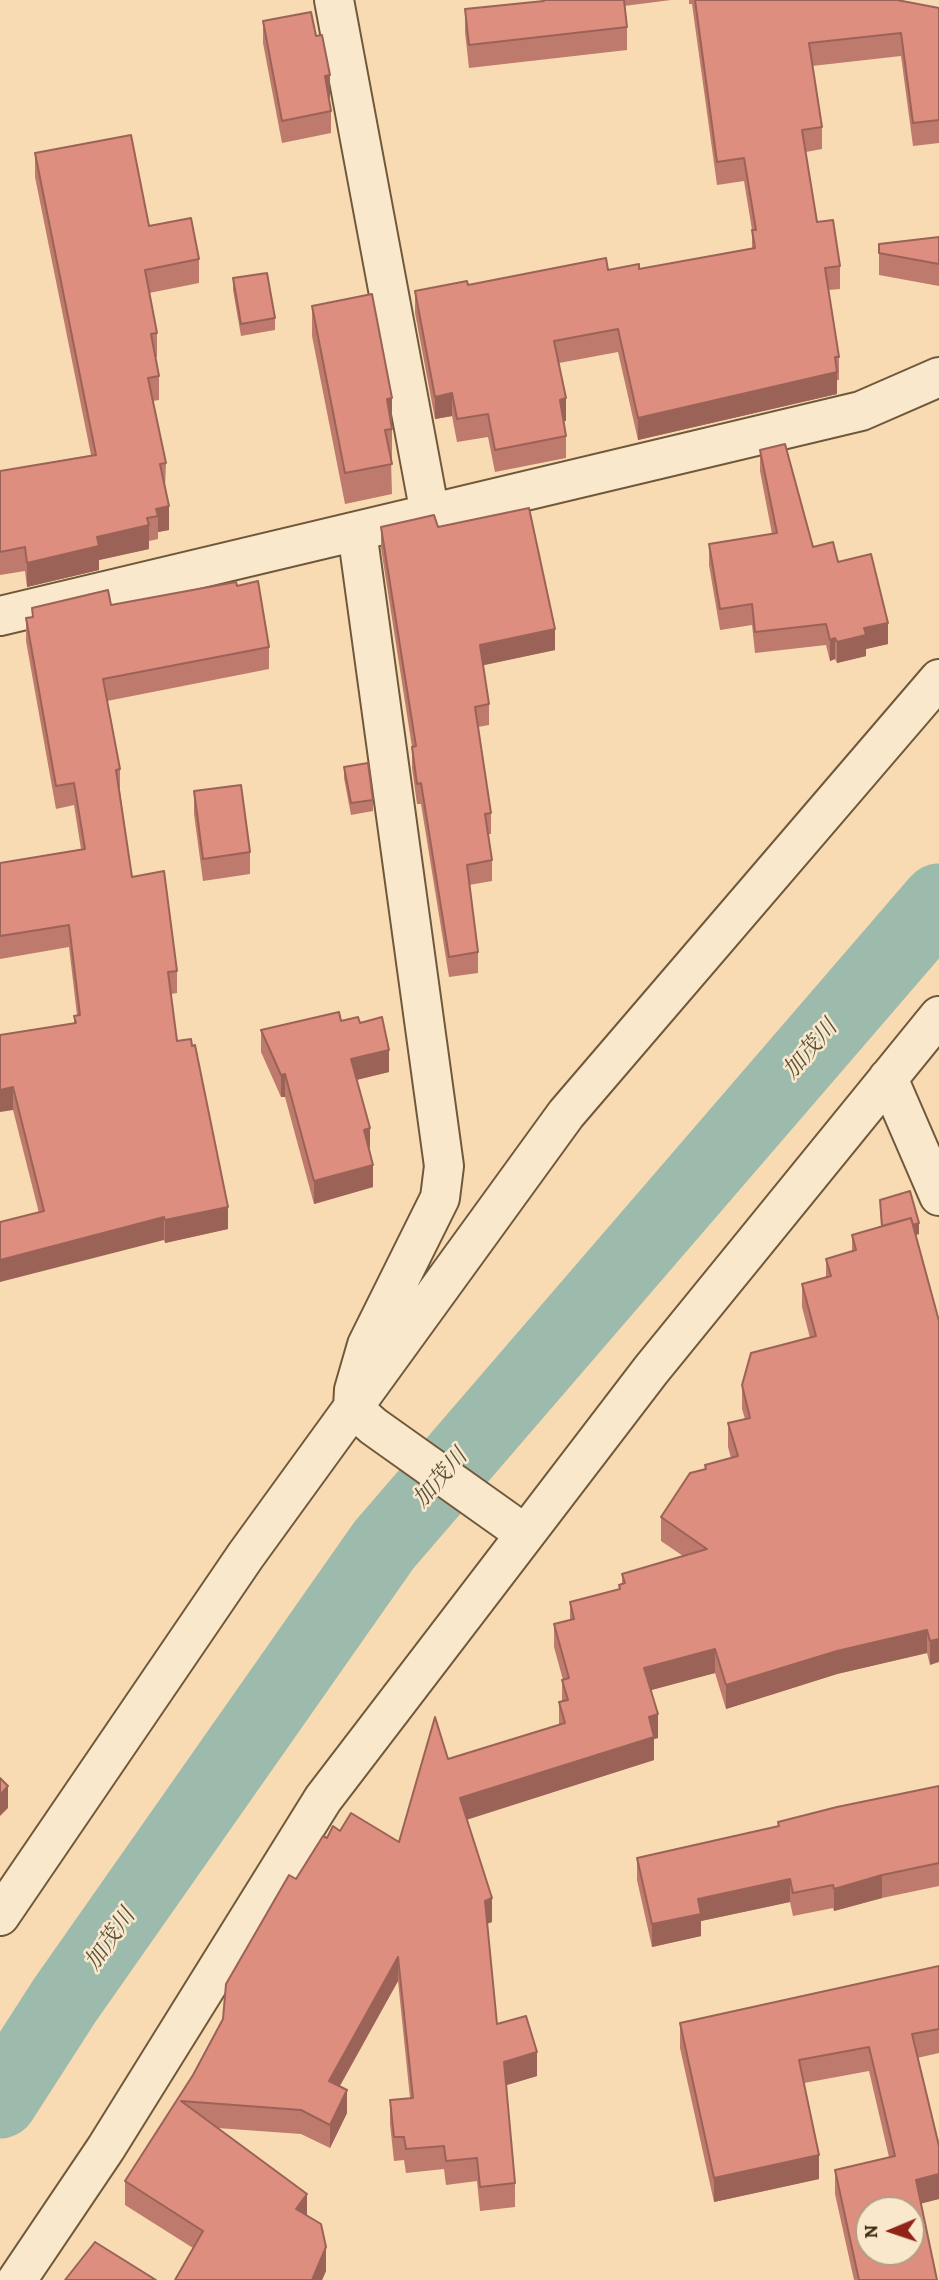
<!DOCTYPE html>
<meta charset="utf-8">
<style>
body{margin:0}
#map{position:relative;width:939px;height:2280px;overflow:hidden;background:#f8dbb2;font-family:Alegreya,serif}
canvas{display:block}
.north{position:absolute;left:855px;top:2196px;width:70px;height:70px;box-sizing:border-box;background:#fae8cd;border:2px solid #b19e83;border-radius:50%;rotate:268deg;font-size:19px;font-weight:700;line-height:28px;text-align:center;color:#432e13}
.north::after{content:'';display:block;margin:auto;width:24px;height:32px;background:#8f2418;clip-path:polygon(50% 0,100% 100%,50% 72%,0 100%)}
</style>
<div id="map">
<canvas width="939" height="2280"></canvas>
<div class="north">N</div>
</div>
<script>
const ctx = document.querySelector('canvas').getContext('2d');
ctx.lineJoin = 'round';
const poly = rows => new Path2D(rows.map(r => 'M' + r).join(''));
function stroke(path, color, width, dash) { ctx.strokeStyle = color; ctx.lineWidth = width; ctx.lineCap = dash ? 'butt' : 'round'; ctx.setLineDash(dash || []); ctx.stroke(path); }
function fillPath(path, color) { ctx.fillStyle = color; ctx.fill(path, 'evenodd'); }
function write(font, color, halo, rows, align = 'center') {
  ctx.font = font + ' Alegreya,"Noto Serif JP",serif'; ctx.lineWidth = 5; ctx.setLineDash([]); ctx.textBaseline = 'middle'; ctx.strokeStyle = halo; ctx.fillStyle = color; for (const [text, x, y, turn = 0] of rows) {
    ctx.save(); ctx.translate(x, y); ctx.rotate((+turn || 0) * Math.PI / 180); ctx.textAlign = isNaN(turn) ? turn : align; if (halo) ctx.strokeText(text, 0, 0); ctx.fillText(text, 0, 0); ctx.restore();
  }
}
stroke(poly([
 [0,2101,65,2000,384,1545,939,901]
]), '#9dbbac', 75);
const minor = poly([
 [334,0,430,514],
 [357,531,444,1166,440,1198,367,1345,354,1390,353,1408,373,1426,525,1534],
 [0,616,861,411,939,377],
 [888,1078,939,1196],
 [0,1916,246,1555,566,1114,939,679],
 [17,2280,106,2148,323,1799,651,1370,939,1016]
]);
stroke(minor, '#70593b', 42);
stroke(minor, '#fae8cd', 38);
fillPath(poly([
 [542,0,671,0,624,6,627,27,627,50,469,68,465,32,465,9,542,2],
 [689,0,899,0,939,8,939,143,913,146,901,56,812,66,822,127,822,149,806,152,817,222,840,266,840,289,828,290,839,357,839,380,837,380,837,394,638,440,618,352,559,363,566,421,564,421,566,436,566,458,495,472,488,437,457,442,452,416,435,419,415,313,415,291,608,270,639,269,752,248,752,230,744,181,717,185,692,4,689,4],
 [263,21,316,36,330,97,329,98,331,111,331,133,282,143,263,43],
 [35,153,199,259,199,283,149,293,157,333,157,357,155,357,159,376,159,400,153,401,166,463,165,487,169,530,158,532,158,539,149,541,149,549,99,560,99,570,27,587,25,571,0,575,0,471,91,455,35,177],
 [939,237,939,286,879,275,879,244],
 [233,278,275,318,275,330,241,336,233,290],
 [312,306,392,398,392,459,391,460,392,494,345,504,312,336],
 [760,450,813,547,838,562,888,644,866,649,866,656,837,663,835,659,830,661,826,645,755,653,752,625,720,630,709,565,709,544,772,534,760,471],
 [381,527,438,527,555,650,483,665,489,704,489,725,478,727,491,813,491,834,488,834,492,860,492,881,469,885,478,952,478,973,449,977,421,804,417,804,412,768,412,747,381,548],
 [237,586,269,647,269,669,107,701,120,769,120,791,132,877,177,971,177,993,171,994,177,1041,228,1229,165,1243,164,1240,39,1213,13,1110,0,1035,74,1023,74,1016,77,1015,69,947,0,959,0,863,81,849,74,805,56,809,26,641,26,618,32,617,32,608,111,605],
 [344,767,373,800,373,811,351,815,344,778],
 [194,791,250,852,250,874,203,881,194,814],
 [341,1021,360,1023,389,1072,357,1080,370,1150,373,1187,314,1204,285,1097,281,1097,261,1052,261,1030],
 [880,1200,919,1234,916,1235,939,1321,930,1665,927,1653,837,1674,726,1709,715,1673,651,1690,658,1738,654,1739,654,1760,467,1819,492,1922,487,1924,497,2024,537,2076,506,2085,515,2183,515,2207,480,2211,477,2181,446,2185,444,2169,406,2173,404,2160,394,2161,390,2124,390,2100,410,2098,398,1981,340,2086,347,2113,330,2148,301,2134,217,2128,307,2216,326,2271,322,2280,175,2280,193,2248,125,2205,125,2181,193,2075,296,1879,327,1838,340,1831,399,1842,448,1759,559,1725,559,1702,562,1702,562,1680,563,1680,554,1647,554,1624,570,1620,570,1602,619,1589,619,1585,622,1583,622,1574,683,1556,661,1541,661,1517,705,1470,705,1465,731,1458,728,1447,728,1423,745,1419,742,1409,742,1385,810,1338,802,1307,802,1284,826,1277,826,1259,852,1251,852,1235,881,1227],
 [939,1786,939,1886,882,1898,834,1911,833,1908,793,1916,790,1902,701,1921,701,1936,652,1947,637,1880,637,1858,778,1826,778,1822],
 [939,1966,939,2053,917,2058,939,2146,939,2199,921,2203,937,2280,854,2280,835,2194,835,2170,889,2157,869,2071,804,2083,819,2179,714,2202,680,2048,680,2023]
]), '#be7a6c');
fillPath(poly([
 [330,75,330,97,325,99,325,76],
 [837,372,837,394,638,440,638,418],
 [452,393,452,416,435,419,435,397],
 [392,398,392,429,387,399],
 [566,398,566,421,560,422,560,400],
 [169,506,169,530,158,532,158,516,156,509],
 [149,525,149,549,99,560,99,570,27,587,27,563,97,537],
 [888,623,888,644,866,649,866,656,837,663,837,642,864,628],
 [555,629,555,650,480,666,480,645],
 [835,638,835,659,830,661,830,640],
 [389,1050,389,1072,351,1081,351,1059],
 [285,1074,285,1097,281,1097,281,1075],
 [13,1087,13,1110,0,1112,0,1090],
 [370,1128,370,1150,364,1152,364,1130],
 [373,1165,373,1187,314,1204,314,1181],
 [228,1207,228,1229,165,1243,165,1220],
 [164,1217,164,1240,0,1282,0,1260],
 [919,1223,919,1234,883,1245,883,1233],
 [927,1630,927,1653,837,1674,726,1709,726,1685,837,1651],
 [939,1639,939,1662,930,1665,930,1641],
 [715,1649,715,1673,644,1692,644,1668],
 [658,1714,658,1738,654,1739,654,1760,460,1822,460,1798,649,1717],
 [8,1786,8,1808,0,1816,0,1795],
 [882,1875,882,1898,834,1911,834,1889],
 [790,1879,790,1902,701,1921,701,1936,652,1947,652,1924,698,1899],
 [492,1898,492,1922,485,1924,485,1901],
 [398,1957,398,1981,329,2105,329,2081],
 [537,2052,537,2076,504,2086,504,2062],
 [347,2090,347,2113,330,2148,330,2125],
 [819,2155,819,2179,714,2202,714,2178],
 [939,2174,939,2199,916,2205,916,2180],
 [307,2194,307,2218,296,2209],
 [326,2247,326,2271,322,2280,312,2280]
]), '#9b6358');
const building = poly([
 [544,0,624,0,627,27,469,45,465,9,544,1,544,0],
 [695,0,897,0,939,8,939,120,913,123,901,33,809,43,822,127,802,130,817,222,833,220,840,266,825,268,839,357,835,357,837,372,638,418,618,329,554,341,566,398,560,400,566,436,495,450,488,414,457,419,452,393,435,397,415,291,467,281,468,285,606,258,608,270,639,264,639,269,755,248,752,230,756,230,744,158,717,162,695,0],
 [311,12,316,36,322,35,330,75,325,76,331,111,282,121,263,21,311,12],
 [131,135,149,226,191,218,199,259,145,270,157,333,151,334,159,376,148,378,166,463,160,464,169,506,156,509,158,516,147,518,149,525,97,537,99,546,27,563,25,547,0,552,0,471,96,455,35,153,131,135],
 [939,237,939,264,879,253,879,244,939,237],
 [267,273,275,318,241,324,233,278,267,273],
 [372,294,392,398,387,399,392,429,385,430,392,464,345,473,312,306,372,294],
 [785,444,813,547,833,542,838,562,871,554,888,623,864,628,866,635,837,642,835,638,830,640,826,624,755,632,752,604,720,609,709,544,777,533,760,450,785,444],
 [529,508,555,629,480,645,489,704,475,707,491,813,485,814,492,860,467,865,478,952,449,957,421,783,417,784,412,747,416,746,381,527,434,515,438,527,529,508],
 [258,581,269,647,103,679,120,769,116,770,132,877,164,871,177,971,168,972,177,1041,191,1039,192,1046,195,1045,228,1207,165,1220,164,1217,0,1260,0,1222,44,1211,13,1087,0,1090,0,1035,76,1023,74,1016,80,1015,69,925,0,936,0,863,85,849,74,783,56,786,26,618,33,617,32,608,108,590,111,605,236,582,237,586,258,581],
 [368,763,373,800,351,803,344,767,368,763],
 [241,785,250,852,203,859,194,791,241,785],
 [339,1012,341,1021,358,1017,360,1023,382,1017,389,1050,351,1059,370,1128,364,1130,373,1165,314,1181,285,1074,281,1075,261,1030,339,1012],
 [910,1191,919,1223,913,1225,911,1218,882,1226,880,1200,910,1191],
 [911,1218,939,1321,939,1639,930,1641,927,1630,837,1651,726,1685,715,1649,644,1668,658,1714,649,1717,654,1737,460,1798,492,1898,485,1901,497,2024,526,2016,537,2052,504,2062,515,2183,480,2187,477,2158,446,2161,444,2146,406,2149,404,2137,394,2137,390,2100,413,2098,398,1957,329,2081,347,2090,330,2125,301,2110,181,2101,307,2194,296,2209,321,2224,326,2247,312,2280,175,2280,203,2231,125,2181,193,2075,223,2019,226,1984,289,1875,296,1879,323,1836,327,1838,333,1826,340,1831,351,1813,399,1842,435,1717,448,1759,565,1723,559,1702,568,1700,562,1680,569,1678,554,1624,574,1619,570,1602,620,1589,619,1585,625,1583,622,1574,707,1549,661,1517,690,1473,706,1469,705,1465,738,1456,728,1423,750,1418,742,1385,751,1353,816,1336,802,1284,831,1276,826,1259,856,1250,852,1235,911,1218],
 [0,1778,8,1786,0,1795,0,1778],
 [939,1786,939,1863,882,1875,834,1889,833,1885,793,1893,790,1879,698,1899,701,1914,652,1924,637,1858,779,1826,778,1822,837,1807,939,1786],
 [939,1966,939,2029,912,2034,939,2146,939,2174,916,2180,937,2280,859,2280,835,2170,895,2156,869,2047,799,2060,819,2155,714,2178,680,2023,939,1966],
 [869,2210,911,2210,911,2252,869,2252,869,2210],
 [95,2242,156,2280,65,2280,95,2242]
]);
fillPath(building, '#dd8e7e');
stroke(building, '#9b6358', 2);
write('italic 23px', '#5a5139', '#fae8cd', [
 ["加茂川",811,1050,-49],
 ["加茂川",441,1479,-49],
 ["加茂川",111,1940,-55]
]);
</script>
